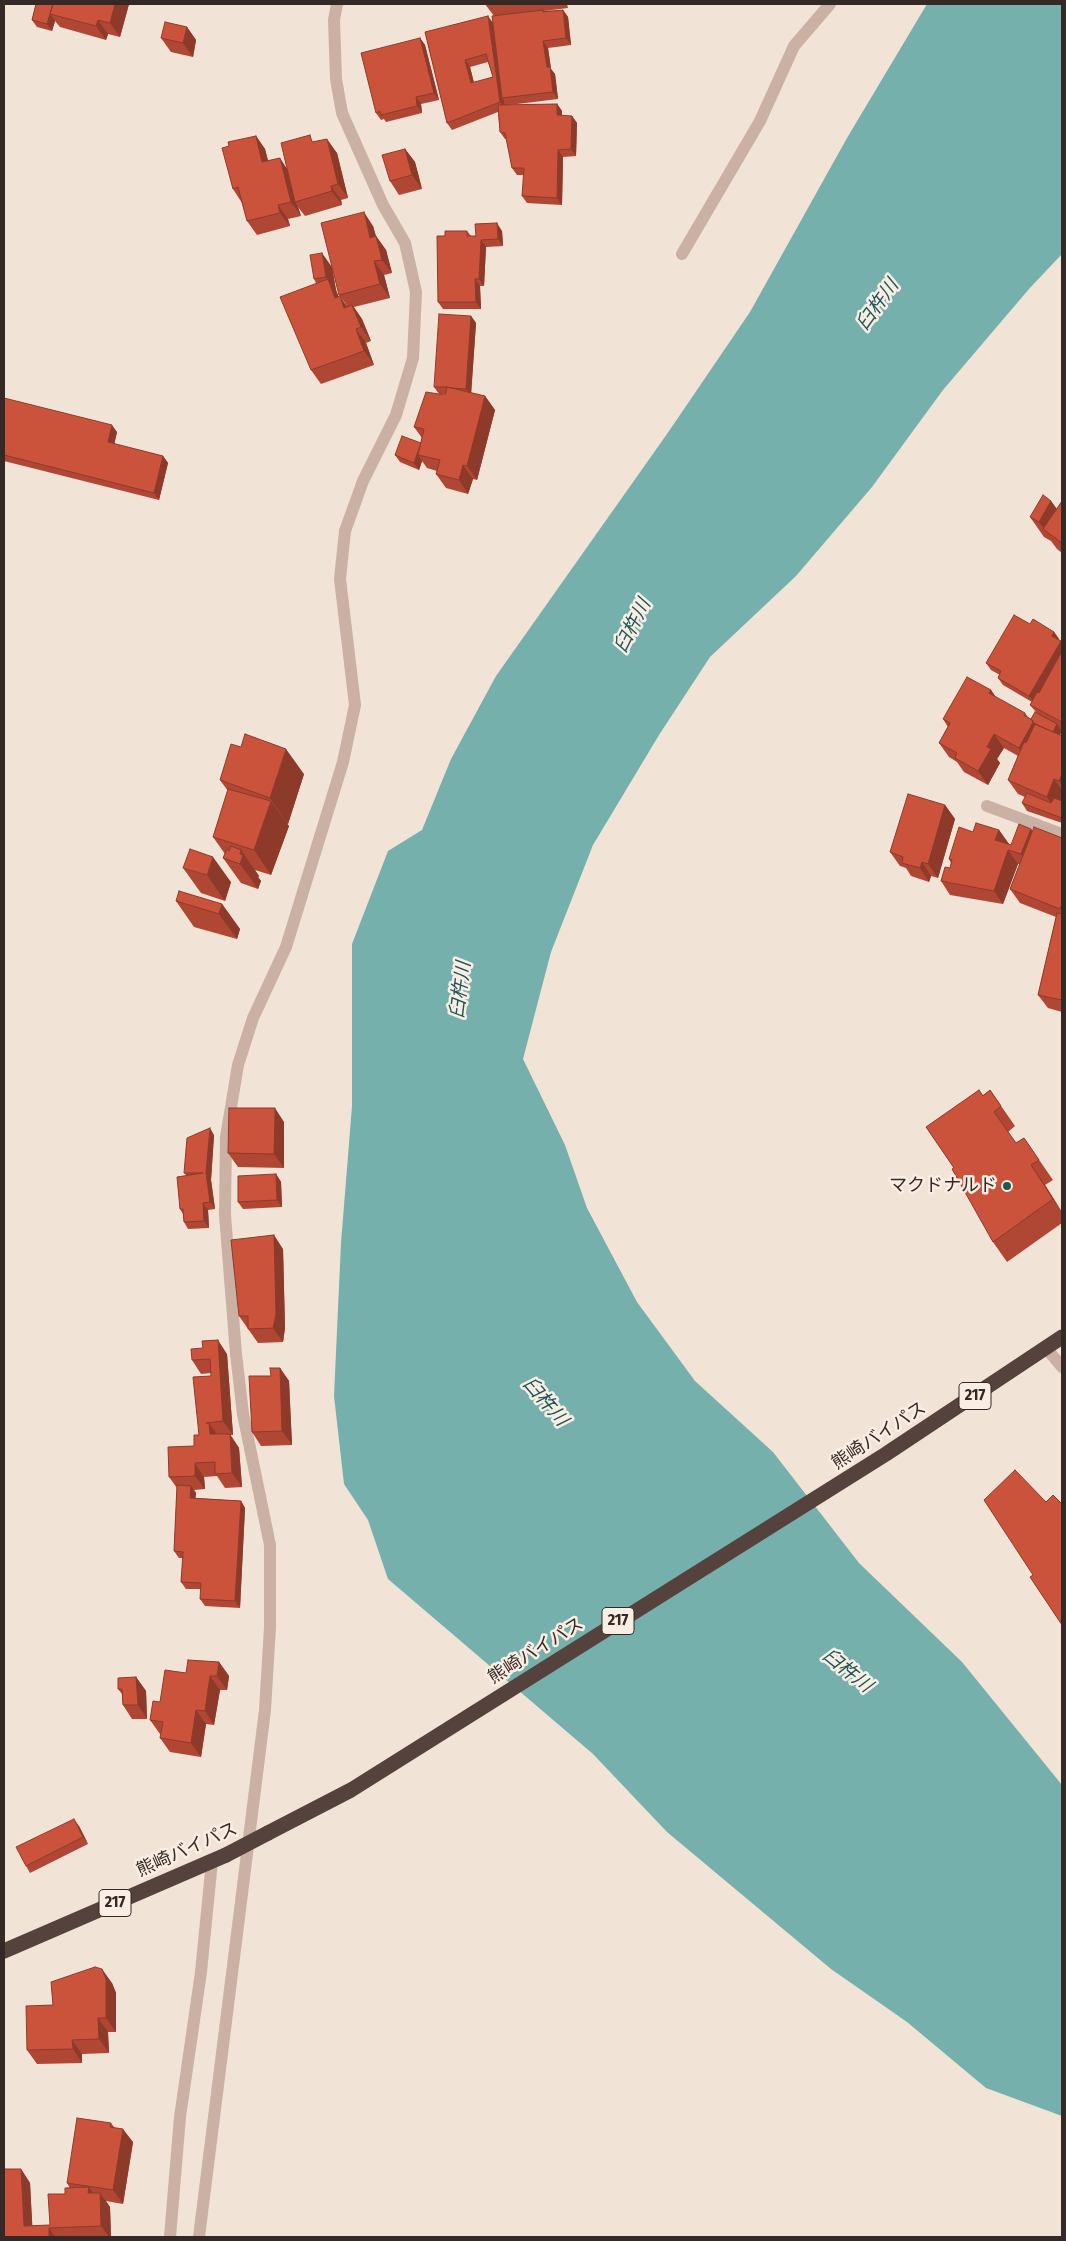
<!DOCTYPE html>
<meta charset="utf-8">
<style>
body{margin:0}
#map{position:relative;width:1066px;height:2241px;overflow:hidden;background:#f2e3d7;font-family:"Fira Sans Condensed",sans-serif}
canvas{display:block}
.frame{position:absolute;inset:0;border:5px solid #342925;pointer-events:none}
</style>
<div id="map">
<canvas width="1066" height="2241"></canvas>
<div class="frame"></div>
</div>
<script>
const ctx = document.querySelector('canvas').getContext('2d');
ctx.lineJoin = 'round';
function fillPath(path, color) { ctx.fillStyle = color; ctx.fill(path, 'evenodd'); }
const poly = rows => new Path2D(rows.map(r => 'M' + r).join(''));
function stroke(path, color, width, dash) { ctx.strokeStyle = color; ctx.lineWidth = width; ctx.lineCap = dash ? 'butt' : 'round'; ctx.setLineDash(dash || []); ctx.stroke(path); }
function write(font, color, halo, rows, align = 'center') {
  ctx.font = font + ' "Fira Sans Condensed","Noto Sans JP",sans-serif'; ctx.lineWidth = 5; ctx.setLineDash([]); ctx.textBaseline = 'middle'; ctx.strokeStyle = halo; ctx.fillStyle = color; for (const [text, x, y, turn = 0] of rows) {
    ctx.save(); ctx.translate(x, y); ctx.rotate((+turn || 0) * Math.PI / 180); ctx.textAlign = isNaN(turn) ? turn : align; if (halo) ctx.strokeText(text, 0, 0); ctx.fillText(text, 0, 0); ctx.restore();
  }
}
fillPath(poly([
 [927,4,1062,4,1062,254,1029,289,943,390,872,487,796,576,710,657,659,735,593,845,551,952,523,1059,565,1145,587,1208,637,1302,695,1381,773,1452,859,1563,962,1662,1062,1785,1062,2116,986,2088,907,2022,831,1969,667,1832,593,1754,388,1579,368,1520,344,1484,334,1396,341,1243,352,1106,352,944,388,851,422,830,451,759,496,676,667,434,750,312,847,138]
]), '#75b0ad');
stroke(poly([
 [682,254,760,121,794,46,830,4],
 [987,806,1062,834],
 [1046,1348,1062,1367],
 [170,2237,180,2117,201,1972,212,1861],
 [199,2237,265,1710,270,1627,270,1545,243,1414,236,1354,225,1215,226,1137,238,1065,253,1018,286,947,343,762,355,705,340,579,345,531,363,481,396,415,413,358,416,292,405,243,383,205,342,113,336,79,334,20,337,4]
]), '#cab1a3', 12);
stroke(poly([
 [268,1833,351,1790,886,1454,1062,1337],
 [4,1951,226,1855]
]), '#56423c', 15);
stroke(poly([
 [226,1855,268,1833]
]), '#56423c', 15);
fillPath(poly([
 [36,4,129,4,120,37,108,34,106,40,60,27,55,21,52,31,37,27,32,20],
 [485,4,567,4,568,8,544,11,563,10,568,17,571,45,548,48,551,69,555,74,558,99,509,105,557,104,562,111,562,116,572,116,577,123,576,156,563,157,562,205,527,203,522,196,524,175,517,175,512,168,507,139,505,139,500,132,498,112,452,130,447,123,425,32,493,22,494,16],
 [488,62,493,77,474,83,470,67],
 [187,27,196,40,193,57,171,52,161,38],
 [420,38,425,45,439,100,421,104,422,113,386,122,384,119,381,120,376,113],
 [256,136,265,149,268,161,287,168,315,142,337,153,348,198,341,200,342,205,305,216,298,207,301,216,288,219,290,226,257,235,247,221,242,203,233,189,229,146],
 [405,149,415,162,422,189,399,195,390,181],
 [373,226,376,236,386,250,392,273,384,275,390,298,354,307,362,319,371,341,366,343,374,365,321,384,311,370,316,283,314,279,332,267,336,290,339,297,348,307,339,295],
 [467,231,471,236,476,236,502,231,503,246,486,247,484,286,480,286,481,309,443,309,438,302,445,236],
 [471,316,476,323,471,393,485,396,495,410,477,480,473,479,468,494,446,488,436,474,437,471,427,468,422,461,419,470,400,462,395,455,421,443,422,438,414,427,445,395,445,394,439,394,434,387],
 [4,398,117,432,114,444,163,456,168,463,159,500,4,461],
 [1051,501,1057,509,1062,501,1062,553,1057,549,1051,541,1044,537,1030,517],
 [1030,624,1054,632,1059,639,1059,640,1062,643,1062,731,1061,730,1062,731,1060,735,1062,736,1062,797,1061,801,1062,802,1062,823,1027,811,1022,803,1025,797,1018,794,1008,780,1018,756,1004,748,997,759,1000,763,988,785,964,772,957,762,949,757,939,743,948,727,943,719,991,690,995,697,1031,719,1036,712,1030,705,1032,702,1003,685,998,678,1000,675,991,670,986,663],
 [304,774,288,824,286,823,289,826,271,875,255,870,259,876,258,877,261,881,258,889,241,883,223,858,225,854,213,837,228,791,220,780],
 [945,805,955,819,938,878,931,876,929,882,911,876,906,868,900,866,890,852],
 [1031,829,1033,831,1062,838,1062,1012,1048,1008,1038,995,1056,917,1020,903,1010,889,1020,864,1018,864,1003,904,950,895,941,881,950,868,951,863,949,859,973,832,999,830,1009,844,1011,845],
 [183,868,231,882,225,901,201,893],
 [176,901,222,904,240,929,237,939,194,927],
 [990,1090,1015,1126,1008,1132,1016,1143,1024,1138,1053,1180,1045,1185,1062,1212,1062,1223,1007,1262,993,1242,954,1168,983,1095],
 [284,1122,284,1168,238,1167,228,1153],
 [214,1135,211,1180,215,1209,208,1210,209,1228,188,1229,184,1222,183,1214,180,1209,186,1175,184,1173],
 [276,1174,281,1182,282,1207,243,1209,238,1202],
 [283,1249,285,1328,283,1342,258,1343,239,1316],
 [227,1354,233,1435,230,1435,239,1448,242,1487,225,1488,217,1476,204,1477,205,1489,194,1490,196,1493,195,1498,241,1501,245,1508,240,1608,205,1606,200,1599,201,1589,186,1589,181,1582,183,1558,179,1558,174,1551,177,1488,169,1477,194,1446,199,1435,211,1376,211,1373,201,1374,192,1360],
 [280,1368,289,1381,292,1445,261,1446,252,1432,271,1376],
 [219,1662,229,1676,227,1690,220,1690,214,1725,206,1724,201,1757,170,1752,160,1738,161,1734,160,1734,150,1720,186,1673],
 [136,1677,146,1691,147,1719,132,1719,123,1705,122,1694,118,1689],
 [79,1826,88,1844,30,1873,26,1866],
 [112,1983,116,1993,116,2032,108,2032,109,2053,82,2054,82,2063,37,2064,27,2050,53,2005],
 [111,2123,114,2127,133,2142,123,2204,106,2201,110,2207,111,2237,4,2237,21,2169,30,2183,32,2226,50,2225,65,2194,70,2188,67,2183]
]), '#af4734');
fillPath(poly([
 [115,4,129,4,120,37,110,23],
 [563,10,568,17,571,45,566,38],
 [50,14,55,21,52,31,47,24],
 [488,16,493,23,502,98,504,101,505,110,500,102],
 [98,20,108,34,106,40,96,26],
 [187,27,196,40,193,57,183,43],
 [420,38,425,45,439,100,434,93],
 [543,41,548,48,551,69,555,74,558,99,553,92,547,67],
 [465,60,470,67,476,91,471,83],
 [416,97,421,104,422,113,417,106],
 [557,104,562,111,562,122,557,115],
 [572,116,577,123,576,156,571,149],
 [256,136,265,149,272,176,262,162],
 [327,139,337,153,348,198,338,184],
 [405,149,415,162,422,189,412,175],
 [558,150,563,157,562,205,557,198],
 [280,158,289,172,295,202,298,207,301,216,291,202],
 [331,186,341,200,342,205,332,191],
 [278,205,288,219,290,226,280,213],
 [364,212,373,226,380,251,370,238],
 [497,223,502,231,503,246,498,239],
 [376,236,386,250,392,273,382,260],
 [481,240,486,247,484,286,479,279],
 [322,253,332,267,336,290,337,293,345,312,335,298,328,280,326,277],
 [374,261,384,275,390,298,380,284],
 [475,279,480,286,481,309,476,302],
 [340,296,349,310,344,308],
 [352,305,362,319,371,341,361,327],
 [471,316,476,323,471,396,466,389],
 [356,329,366,343,374,365,364,351],
 [485,396,495,410,477,480,467,466],
 [112,425,117,432,113,450,108,442],
 [421,443,418,455,422,461,419,470,414,463],
 [163,456,168,463,159,500,154,493],
 [463,465,473,479,468,494,459,480],
 [1051,501,1062,517,1045,530,1039,522],
 [1054,632,1059,639,1057,643,1052,636],
 [1061,641,1062,643,1062,654,1034,703,1029,696],
 [991,690,1001,704,989,693],
 [1025,713,1031,722,1032,720,1042,733,1028,762,1019,748],
 [1057,724,1062,731,1057,741,1052,734],
 [994,734,1004,748,997,759,1000,763,988,785,978,771,987,747],
 [286,749,304,774,288,824,270,798],
 [1062,774,1062,786,1059,781],
 [1054,779,1062,790,1062,797,1056,810,1047,797],
 [271,801,289,826,271,875,254,850],
 [945,805,955,819,938,878,928,864],
 [1031,829,1040,842,1031,868,1021,854],
 [999,830,1009,844,1005,854,995,840],
 [241,850,259,876,258,877,261,881,258,889,240,864,240,854],
 [1008,850,1018,864,1003,904,994,891],
 [213,857,231,882,225,901,207,875],
 [922,862,931,876,929,882,920,868],
 [222,904,240,929,237,939,219,914],
 [275,1108,284,1122,284,1168,274,1154],
 [210,1128,214,1135,211,1180,215,1209,210,1202,206,1173],
 [1031,1165,1045,1185,1062,1212,1053,1199],
 [276,1174,281,1182,282,1207,277,1200],
 [203,1203,208,1210,209,1228,204,1221],
 [274,1235,283,1249,285,1328,283,1342,273,1328],
 [218,1340,227,1354,233,1435,223,1421],
 [280,1368,289,1381,292,1445,282,1431],
 [209,1423,219,1437,210,1434],
 [230,1434,239,1448,242,1487,232,1473],
 [195,1463,204,1477,205,1489,195,1476],
 [191,1486,196,1493,195,1505,190,1498],
 [241,1501,245,1508,240,1608,235,1601],
 [219,1662,229,1676,227,1690,217,1676],
 [210,1676,220,1690,214,1725,205,1711],
 [136,1677,146,1691,147,1719,138,1705],
 [196,1710,206,1724,201,1757,191,1743],
 [74,1819,79,1826,88,1844,83,1837],
 [102,1969,112,1983,116,1993,116,2032,106,2018],
 [98,2018,108,2032,109,2053,99,2039],
 [72,2040,82,2054,82,2063,73,2049],
 [123,2129,133,2142,123,2204,113,2190],
 [21,2169,30,2183,33,2237,24,2226],
 [89,2187,98,2201,88,2193],
 [100,2193,110,2207,111,2237,109,2237,101,2226],
 [49,2228,55,2237,49,2237]
]), '#8e3a2a');
const building = poly([
 [36,4,53,4,47,24,32,20,36,4],
 [53,4,115,4,110,23,98,20,96,26,50,14,53,4],
 [543,10,543,12,563,10,566,38,543,41,547,67,550,67,553,92,502,98,492,16,543,10],
 [488,16,500,102,447,123,425,32,488,16],
 [486,54,493,77,471,83,465,60,486,54],
 [165,22,187,27,183,43,161,38,165,22],
 [420,38,434,93,416,97,417,106,381,115,380,111,376,113,361,53,420,38],
 [557,104,557,115,572,116,571,149,558,150,557,198,522,196,524,168,512,168,505,133,500,132,498,105,557,104],
 [310,135,312,142,327,139,338,184,331,186,332,191,295,202,281,143,310,135],
 [256,136,262,162,280,158,291,202,278,205,280,213,247,221,238,187,233,189,222,148,229,146,228,142,256,136],
 [405,149,412,175,390,181,382,155,405,149],
 [364,212,370,238,376,236,382,260,374,261,380,284,339,295,321,223,364,212],
 [497,223,498,239,481,240,479,279,475,279,476,302,438,302,437,236,445,236,445,231,467,231,467,236,476,236,475,224,497,223],
 [322,253,326,277,314,279,310,255,322,253],
 [328,279,335,298,340,296,344,308,352,305,361,327,356,329,364,351,311,370,280,297,328,279],
 [439,314,471,316,466,389,451,388,447,387,434,387,439,314],
 [447,387,485,396,467,466,463,465,459,480,436,474,440,460,418,455,424,429,414,427,426,392,445,395,447,387],
 [4,398,112,425,108,442,163,456,154,493,4,455,4,398],
 [402,436,421,443,414,463,395,455,402,436],
 [1043,495,1051,501,1039,522,1030,517,1043,495],
 [1062,501,1062,543,1043,529,1062,501],
 [1014,615,1030,624,1033,619,1054,632,1052,636,1061,641,1029,696,998,678,1001,671,986,663,1014,615],
 [1062,651,1062,722,1030,705,1037,692,1039,693,1062,651],
 [967,677,991,690,989,693,1025,713,1024,715,1032,720,1033,722,1019,748,994,734,987,747,991,749,978,771,955,758,957,753,939,743,950,723,943,719,967,677],
 [1035,712,1057,724,1053,732,1035,724,1031,719,1035,712],
 [1035,724,1062,736,1062,774,1059,781,1054,779,1047,797,1008,780,1024,742,1026,743,1035,724],
 [245,734,286,749,270,798,220,780,231,744,241,747,245,734],
 [228,789,271,801,254,850,213,837,228,789],
 [1027,793,1051,803,1054,798,1062,801,1062,818,1022,803,1027,793],
 [908,794,945,805,928,864,922,862,920,868,902,863,903,857,890,852,908,794],
 [976,823,999,830,995,840,1011,845,1019,824,1031,829,1021,854,1008,850,994,891,941,881,945,867,950,868,952,860,949,859,959,827,973,832,976,823],
 [1034,827,1062,838,1062,904,1060,909,1010,889,1034,827],
 [231,846,241,850,240,854,243,855,240,864,223,858,227,849,229,851,231,846],
 [190,849,213,857,207,875,183,868,190,849],
 [179,891,222,904,219,914,176,901,179,891],
 [1057,913,1062,914,1062,1000,1038,995,1057,913],
 [979,1090,983,1096,990,1090,1001,1106,994,1112,1016,1143,1024,1138,1039,1160,1031,1165,1053,1199,993,1242,952,1169,954,1168,926,1127,979,1090],
 [229,1108,275,1108,274,1154,228,1153,229,1108],
 [210,1128,206,1173,210,1202,203,1203,204,1221,184,1222,183,1209,180,1209,177,1177,203,1173,184,1173,187,1138,210,1128],
 [276,1174,277,1200,238,1202,238,1176,276,1174],
 [274,1235,276,1314,273,1328,248,1329,248,1316,239,1316,231,1240,274,1235],
 [218,1340,223,1421,206,1423,209,1423,210,1434,230,1434,232,1473,215,1474,215,1462,195,1463,195,1476,169,1477,168,1447,194,1446,194,1435,199,1435,193,1377,211,1376,210,1359,192,1360,191,1349,203,1348,202,1341,218,1340],
 [270,1368,280,1368,282,1431,252,1432,249,1376,271,1376,270,1368],
 [1015,1470,1046,1502,1053,1495,1062,1504,1062,1625,1030,1577,1033,1575,984,1500,1015,1470],
 [177,1485,191,1486,190,1498,241,1501,235,1601,200,1599,201,1583,181,1582,183,1552,174,1551,177,1485],
 [188,1660,219,1662,217,1676,210,1676,205,1711,196,1710,191,1743,160,1738,163,1722,150,1720,153,1701,160,1702,165,1670,186,1673,188,1660],
 [136,1677,138,1705,123,1705,122,1689,118,1689,118,1678,136,1677],
 [74,1819,83,1837,26,1866,16,1847,74,1819],
 [95,1967,102,1969,106,1979,106,2018,98,2018,99,2039,72,2040,73,2049,27,2050,26,2006,53,2005,51,1982,95,1967],
 [77,2118,111,2123,110,2127,123,2129,113,2190,67,2183,77,2118],
 [4,2169,21,2169,24,2226,50,2225,48,2194,65,2194,65,2188,89,2187,88,2193,100,2193,101,2226,49,2228,49,2237,4,2237,4,2169]
]);
fillPath(building, '#cb533c');
stroke(building, '#8e3a2a', 1);
for (const [x, y, r, color] of [
 [1007,1186,5,"#1a5756"]
]) { const dot = new Path2D(); dot.arc(x, y, r, 0, 2 * Math.PI); ctx.fillStyle = color; ctx.fill(dot); stroke(dot, '#faede3', 2); }
for (const [x, y, w] of [
 [975,1396,32],
 [618,1621,32],
 [115,1903,32]
]) { const box = new Path2D(); box.roundRect(x - w / 2, y - 13.5, w, 27, 4); ctx.fillStyle = '#faede3'; ctx.fill(box); stroke(box, '#342925', 1); }
write('bold 16px', '#342925', null, [
 ["217",975,1396],
 ["217",618,1621],
 ["217",115,1903]
]);
write('18px', '#342925', '#faede3', [
 ["マクドナルド",997,1186]
], 'right');
write('18px', '#342925', '#faede3', [
 ["熊崎バイパス",879,1436,-33],
 ["熊崎バイパス",536,1651,-32],
 ["熊崎バイパス",187,1850,-24]
]);
write('italic 19px', '#1a5756', '#faede3', [
 ["臼杵川",878,305,-54],
 ["臼杵川",633,626,-63],
 ["臼杵川",461,990,-83],
 ["臼杵川",545,1402,49],
 ["臼杵川",847,1671,39]
]);
</script>
